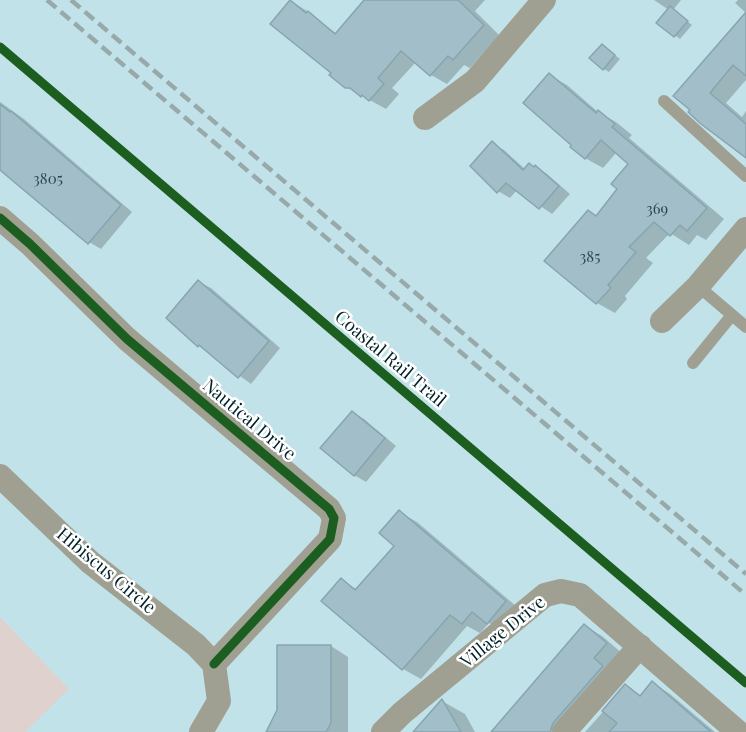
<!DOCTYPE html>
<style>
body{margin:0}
canvas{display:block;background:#c2e2ea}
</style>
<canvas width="746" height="732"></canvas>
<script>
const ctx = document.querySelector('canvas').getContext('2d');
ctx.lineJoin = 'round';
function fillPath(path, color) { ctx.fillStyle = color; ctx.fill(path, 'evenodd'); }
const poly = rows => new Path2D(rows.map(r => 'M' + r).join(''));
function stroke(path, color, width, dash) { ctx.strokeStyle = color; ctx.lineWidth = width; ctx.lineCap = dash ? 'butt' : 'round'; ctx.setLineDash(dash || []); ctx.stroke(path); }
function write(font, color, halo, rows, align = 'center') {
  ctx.font = font + ' "Playfair Display",serif'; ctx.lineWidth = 5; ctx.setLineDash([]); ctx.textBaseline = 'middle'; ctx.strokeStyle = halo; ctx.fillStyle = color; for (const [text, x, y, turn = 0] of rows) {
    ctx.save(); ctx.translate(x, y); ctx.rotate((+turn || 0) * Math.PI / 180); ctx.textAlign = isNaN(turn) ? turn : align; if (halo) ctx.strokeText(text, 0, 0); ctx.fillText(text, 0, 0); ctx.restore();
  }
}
fillPath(poly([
 [0,617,69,689,25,732,0,732]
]), '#dfd1ce');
fillPath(poly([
 [366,0,485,0,475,11,499,35,470,68,464,65,447,84,431,75,416,62,392,88,399,94,386,109,346,87,333,73,291,1,307,11,337,34],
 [654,0,681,0,673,10,692,25,680,39,658,22,669,10],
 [738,0,746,0,746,13,735,3],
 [746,14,746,80,726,103,742,117,746,111,746,155,690,112],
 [607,49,620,59,609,72,604,69],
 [549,75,567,85,598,112,616,122,632,135,629,138,724,219,706,240,697,235,689,245,670,233,646,258,653,263,625,296,627,299,615,313,597,303,547,261,589,212,598,217,619,188,631,164,617,152,603,168,585,158],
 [0,102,24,119,132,212,101,249,89,242,0,169],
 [492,143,504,150,525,169,536,167,547,174,570,194,552,214,517,190,510,198,498,191],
 [199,282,211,288,280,348,251,384,199,346,168,318],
 [352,412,364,419,396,446,366,482,354,475],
 [399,512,417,522,523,612,505,633,489,623,480,633,467,626,421,679,403,669,341,580,358,590,396,546],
 [585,626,602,636,623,654,571,732,496,732],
 [331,646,348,657,348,732,268,732],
 [653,683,670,694,715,732,585,732,626,686,642,696],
 [442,701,465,714,475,732,427,732]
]), '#0003');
const building = poly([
 [290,0,306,13,308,11,335,34,364,0,458,0,484,25,453,60,448,56,430,76,401,51,378,78,384,84,369,101,362,95,361,97,350,88,345,88,329,75,331,73,270,24,290,0],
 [670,6,688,21,674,37,656,23,670,6],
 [746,12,746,76,733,65,710,93,746,124,746,158,701,124,688,112,690,110,673,96,746,12],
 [602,44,615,55,603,70,589,58,602,44],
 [549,73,596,113,598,110,615,124,612,127,707,208,687,231,680,225,670,236,654,222,629,247,636,252,608,285,611,288,596,304,544,261,588,210,596,216,617,189,611,184,628,164,601,140,585,159,570,147,571,145,523,103,549,73],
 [0,104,10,112,11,111,121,205,88,244,0,170,0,104],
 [492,141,523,170,529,163,534,167,535,165,559,186,539,209,506,183,497,193,470,166,492,141],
 [198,280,269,341,238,378,199,345,198,347,166,318,198,280],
 [352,411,385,438,354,476,320,448,352,411],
 [399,510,506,601,487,624,472,612,462,624,450,615,402,670,321,601,341,578,355,590,394,546,379,533,399,510],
 [584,624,607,643,594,658,603,666,553,723,550,732,491,732,584,624],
 [277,645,331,645,331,723,326,732,266,732,277,710,277,645],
 [652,681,675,701,711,732,609,732,617,723,602,711,625,684,640,696,652,681],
 [442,699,461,732,413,732,442,699]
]);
fillPath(building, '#a2bec9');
stroke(building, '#85a5b0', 1.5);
stroke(poly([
 [664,101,746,176],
 [698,286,746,327],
 [693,363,732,315]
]), '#9fa092', 12);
stroke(poly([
 [425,118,475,81,544,0],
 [0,218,30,244,127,339,329,509,334,518,330,539,214,664],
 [662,321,698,286,746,229],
 [0,476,90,562,196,645,214,664],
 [201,732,219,701,214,664],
 [383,732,402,713,545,595,561,591,580,595,738,732],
 [564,732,640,646]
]), '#9fa092', 24);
stroke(poly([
 [47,0,746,595],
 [71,0,746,574]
]), '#98a9a9', 4.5, [12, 6]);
stroke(poly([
 [0,47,746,683],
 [0,218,30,244,127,339,329,509,334,518,330,539,214,664]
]), '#1b5e20', 9);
write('15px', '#284850', null, [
 ["3805",48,179],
 ["369",657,209],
 ["385",590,257]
]);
write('18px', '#002128', '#fff', [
 ["Coastal Rail Trail",390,359,40],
 ["Nautical Drive",249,420,40],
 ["Hibiscus Circle",106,571,40],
 ["Village Drive",503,632,-39]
]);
</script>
